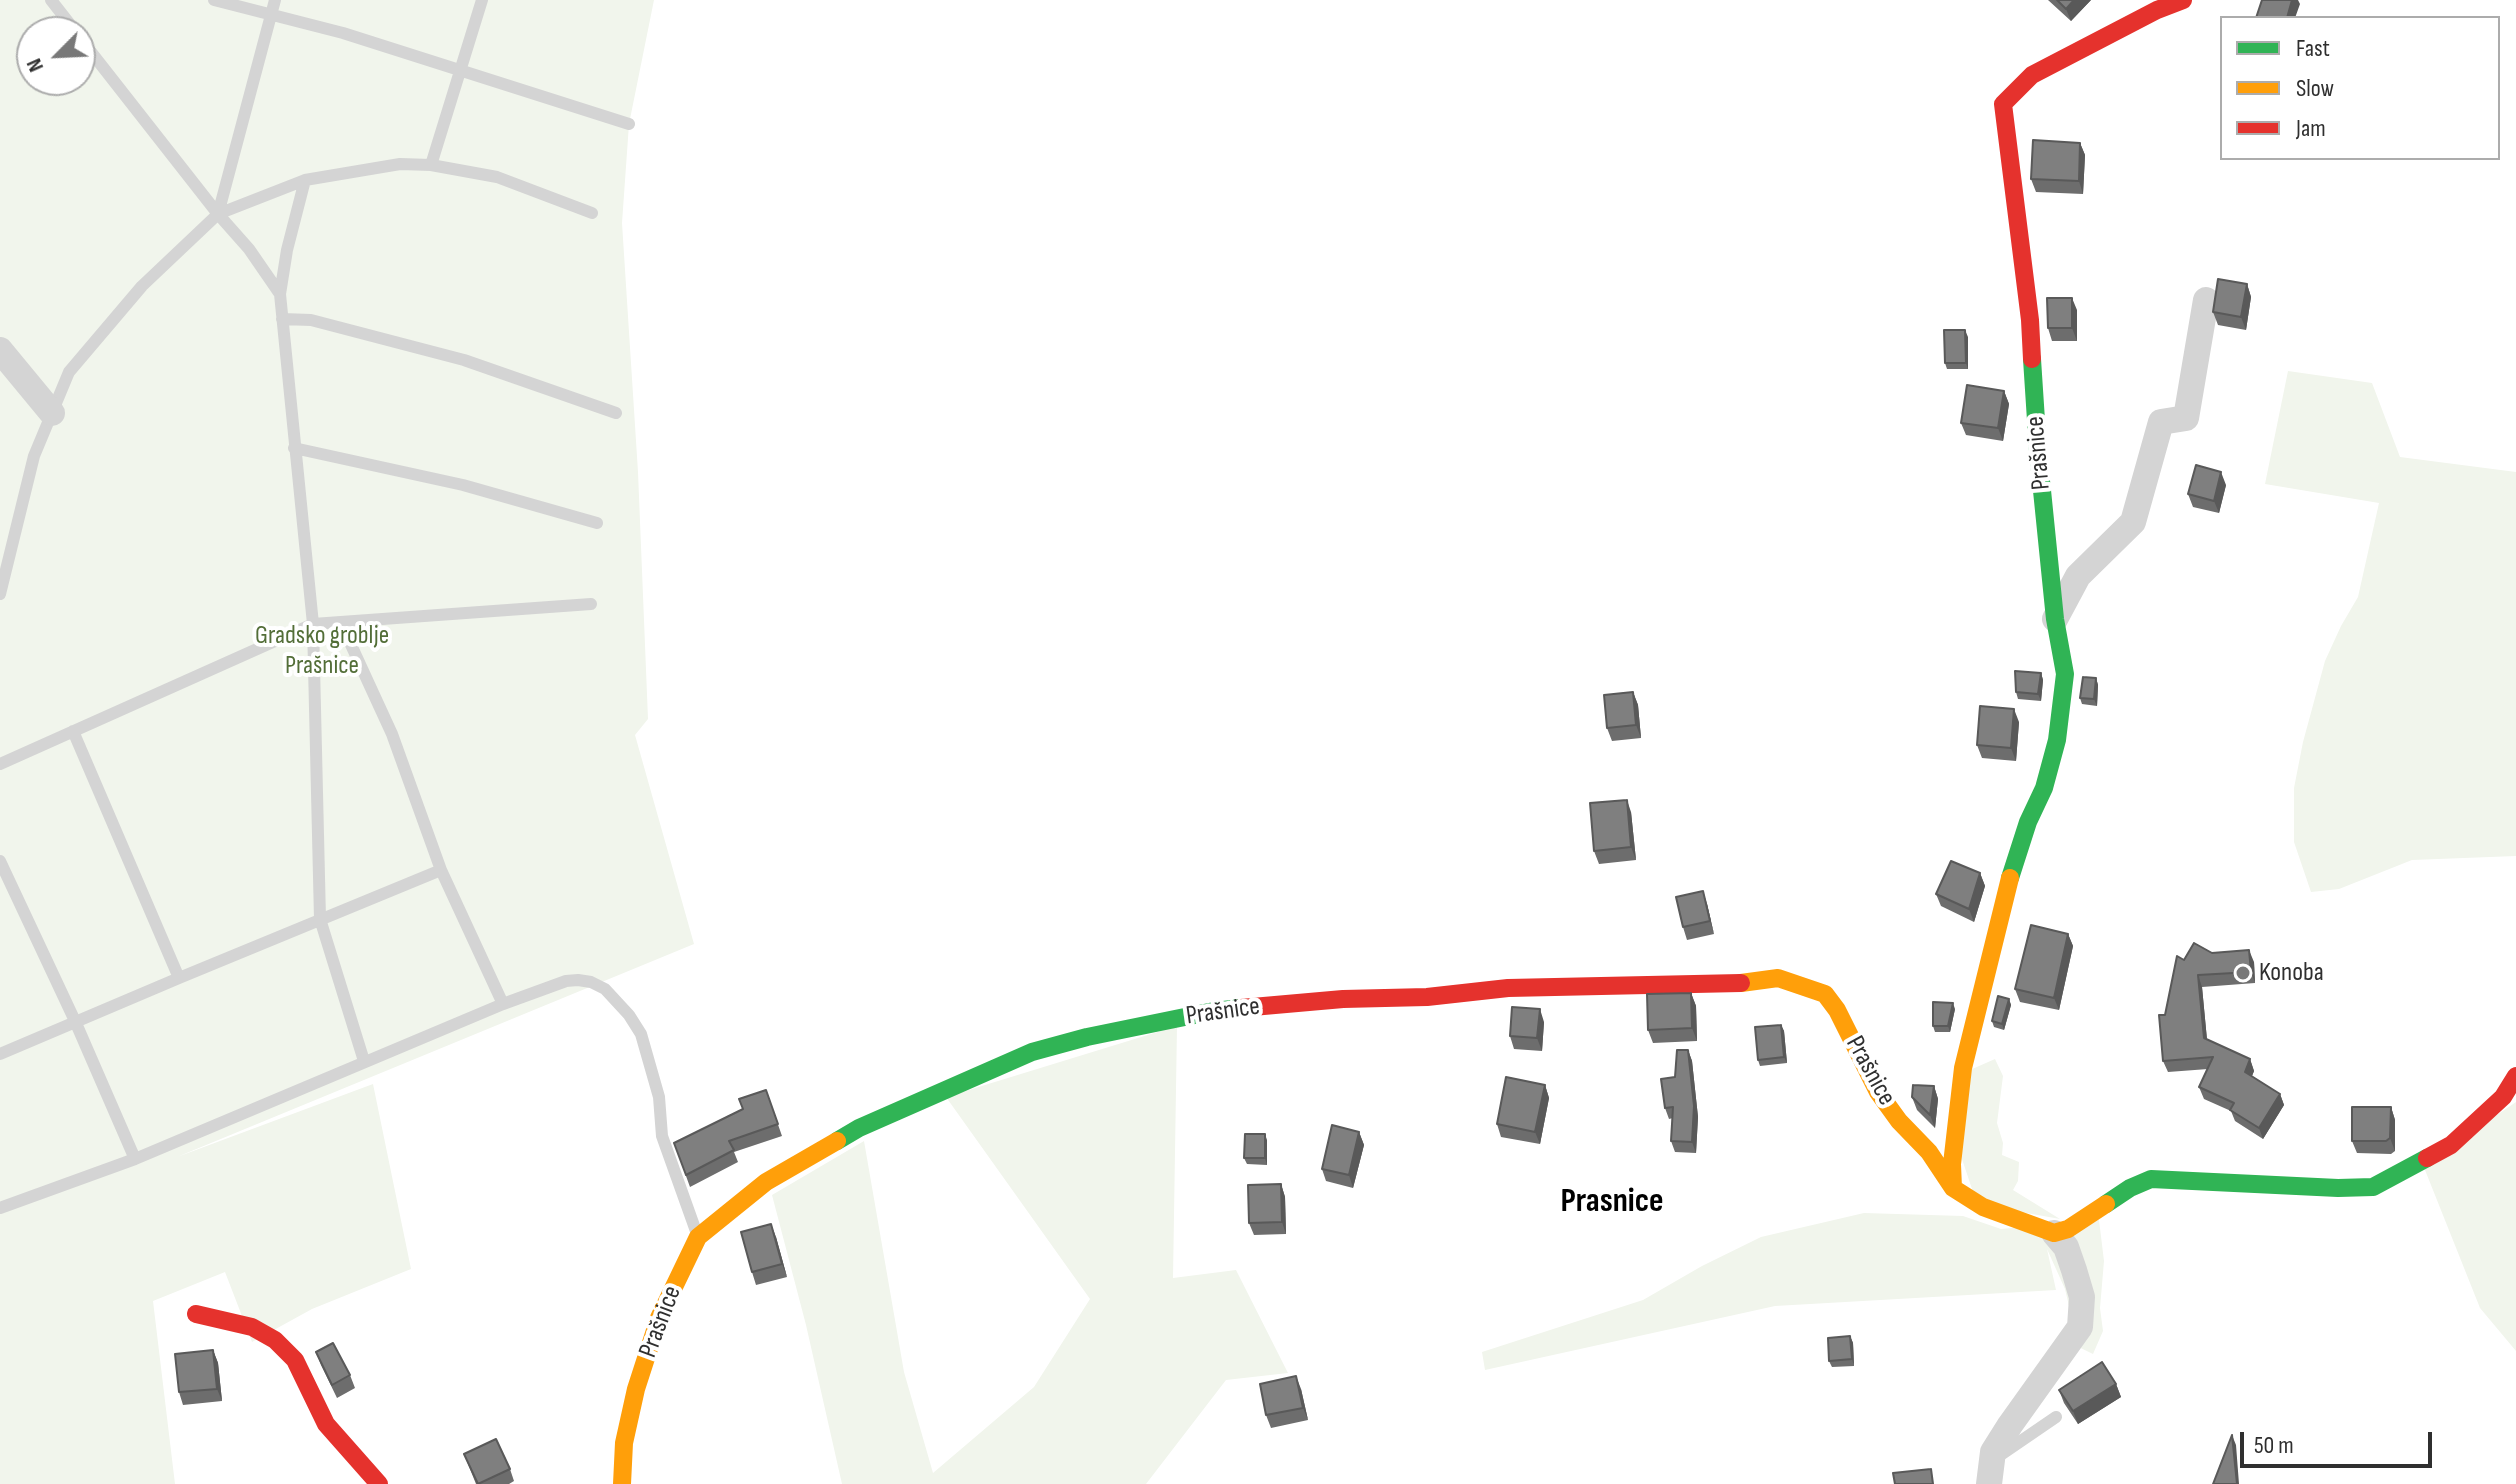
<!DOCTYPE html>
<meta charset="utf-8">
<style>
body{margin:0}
#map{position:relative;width:2516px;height:1484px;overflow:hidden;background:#fff;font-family:"Sofia Sans Condensed",sans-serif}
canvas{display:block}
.legend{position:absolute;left:2220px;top:16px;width:280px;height:144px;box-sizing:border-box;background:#fff;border:2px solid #acacac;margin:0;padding:10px 14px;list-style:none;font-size:24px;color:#2f2f2f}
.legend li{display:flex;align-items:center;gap:16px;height:40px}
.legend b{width:40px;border:2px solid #acacac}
.north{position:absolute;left:16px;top:16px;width:80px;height:80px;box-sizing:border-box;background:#fff;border:2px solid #acacac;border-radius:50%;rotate:246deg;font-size:22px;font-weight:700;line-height:32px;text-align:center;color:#2f2f2f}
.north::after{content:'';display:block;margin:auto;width:28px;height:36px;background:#787878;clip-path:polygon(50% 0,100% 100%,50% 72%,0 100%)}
.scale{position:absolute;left:2240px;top:1432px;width:192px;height:36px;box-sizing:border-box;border:4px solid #2f2f2f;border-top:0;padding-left:10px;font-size:24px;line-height:28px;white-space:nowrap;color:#2f2f2f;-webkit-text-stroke:6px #fff;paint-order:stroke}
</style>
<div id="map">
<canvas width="2516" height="1484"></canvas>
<ul class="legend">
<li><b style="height:10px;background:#30b455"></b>Fast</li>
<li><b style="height:10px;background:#ff9f0a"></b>Slow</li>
<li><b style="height:10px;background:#e5322d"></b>Jam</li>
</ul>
<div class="north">N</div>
<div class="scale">50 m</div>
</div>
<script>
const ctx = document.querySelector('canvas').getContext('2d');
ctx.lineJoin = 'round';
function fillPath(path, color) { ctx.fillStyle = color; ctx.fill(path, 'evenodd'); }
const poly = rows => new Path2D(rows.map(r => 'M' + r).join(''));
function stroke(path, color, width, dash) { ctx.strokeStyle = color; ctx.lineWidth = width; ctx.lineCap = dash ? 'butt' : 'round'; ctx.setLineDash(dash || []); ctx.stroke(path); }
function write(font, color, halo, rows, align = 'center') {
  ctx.font = font + ' "Sofia Sans Condensed",sans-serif'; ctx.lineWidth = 8; ctx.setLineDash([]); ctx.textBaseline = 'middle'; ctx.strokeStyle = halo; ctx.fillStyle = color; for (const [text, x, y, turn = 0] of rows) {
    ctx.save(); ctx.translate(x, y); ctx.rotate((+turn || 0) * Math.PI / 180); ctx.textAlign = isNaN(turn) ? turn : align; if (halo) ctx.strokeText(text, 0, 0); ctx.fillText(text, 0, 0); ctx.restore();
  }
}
fillPath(poly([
 [0,0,654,0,629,124,622,223,638,472,648,719,635,735,694,944,177,1157,373,1084,411,1269,312,1309,252,1342,225,1272,153,1301,175,1484,0,1484],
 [32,32,80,32,80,80,32,80],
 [2288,371,2372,383,2400,457,2516,472,2516,856,2412,860,2339,889,2311,892,2294,842,2294,788,2303,742,2325,661,2341,626,2358,597,2379,503,2265,484],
 [1177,1026,1173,1278,1236,1270,1288,1373,1226,1380,1146,1484,842,1484,806,1325,772,1195,864,1141,904,1372,933,1473,1034,1387,1090,1299,946,1097],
 [1995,1059,2003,1076,1997,1123,2003,1143,2002,1155,2019,1162,2018,1181,2013,1190,2060,1219,1977,1204,1958,1147,1970,1070],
 [2516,1102,2516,1351,2480,1308,2423,1165],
 [1864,1213,1963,1216,2001,1229,2099,1220,2104,1261,2100,1308,2103,1331,2093,1354,2060,1338,2073,1323,2065,1289,2047,1249,2056,1290,1775,1306,1485,1370,1482,1352,1643,1300,1702,1266,1761,1237]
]), '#f1f5ec');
stroke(poly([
 [51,0,76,32],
 [214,0,343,33,629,124],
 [80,38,218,214,249,249,280,294,313,624,320,919,364,1061],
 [431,165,482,0],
 [218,214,275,0],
 [280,294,287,250,305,180],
 [282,319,311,320,464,360,616,413],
 [294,448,463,485,597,523],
 [0,594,34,456,69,372,142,286,218,214,305,180,400,164,431,165,497,177,592,213],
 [341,623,392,734,441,870,503,1004],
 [0,764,313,624,591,604],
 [0,861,75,1021,135,1159],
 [179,978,441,870],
 [0,1054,179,978,73,731],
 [0,1208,135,1159,503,1004,566,981,578,980,591,982,605,989,629,1015,641,1034,659,1097,662,1136,697,1234],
 [1999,1456,2056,1417]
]), '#d4d4d4', 12);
stroke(poly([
 [0,350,52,413],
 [2055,619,2078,576,2133,522,2161,422,2186,418,2206,300],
 [1989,1484,1993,1452,2010,1425,2080,1327,2082,1297,2074,1270,2066,1247,2054,1233]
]), '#d4d4d4', 26);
stroke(poly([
 [2010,878,2028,822,2044,788,2057,740,2065,674,2055,619,2038,451,2032,359],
 [837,1141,859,1128,1032,1052,1087,1037,1214,1011,1241,1008],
 [2106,1204,2130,1188,2151,1179,2338,1188,2373,1187,2427,1158]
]), '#30b455', 18);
stroke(poly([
 [1741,983,1778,978,1825,994,1837,1010,1878,1092,1899,1121,1929,1152,1953,1188,1983,1207,2054,1233,2068,1229,2106,1204],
 [1953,1188,1952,1164,1963,1068,2010,878],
 [622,1484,624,1443,636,1389,659,1318,698,1237,766,1182,837,1141]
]), '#ff9f0a', 18);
stroke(poly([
 [2032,359,2030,320,2003,104,2032,75,2157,10,2183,0],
 [1241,1008,1343,999,1427,997,1508,988,1741,983],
 [2427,1158,2451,1145,2503,1097,2516,1076],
 [196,1314,252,1327,275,1340,295,1360,326,1424,379,1484]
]), '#e5322d', 18);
fillPath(poly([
 [2048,0,2091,0,2071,21],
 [2080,143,2085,155,2083,194,2036,192,2031,179],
 [2247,284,2251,297,2246,330,2218,325,2213,312],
 [2077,310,2077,341,2052,341,2048,328],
 [1968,337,1968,369,1947,369,1945,363],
 [2004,391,2009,404,2003,441,1966,435,1961,423],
 [2226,485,2219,513,2193,507,2188,494],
 [2041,673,2043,680,2041,701,2018,699,2016,692],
 [2096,678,2098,685,2097,706,2082,704,2080,698],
 [1633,692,1638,705,1641,738,1612,741,1607,728],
 [2019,722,2016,761,1982,758,1977,745],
 [1631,812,1636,860,1599,864,1594,851],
 [1980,873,1985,886,1974,922,1941,906,1936,894],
 [1707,904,1714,934,1687,940,1683,927],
 [2068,934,2073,946,2059,1010,2020,1002,2015,989],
 [2212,953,2254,962,2255,983,2202,987,2207,1040,2250,1059,2254,1071,2252,1076,2280,1094,2284,1105,2263,1139,2235,1121,2231,1111,2204,1099,2199,1087,2208,1069,2168,1072,2163,1061,2165,1015,2184,960],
 [1691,993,1696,1006,1697,1041,1653,1043,1648,1030],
 [2009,999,2011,1005,2004,1030,1994,1027,1992,1021],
 [1955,1009,1950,1032,1935,1032,1933,1026],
 [1544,1022,1542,1051,1514,1049,1510,1036],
 [1781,1025,1784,1031,1787,1063,1760,1066,1758,1060],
 [1688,1050,1692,1061,1698,1117,1696,1153,1675,1152,1671,1141,1673,1118,1669,1119,1665,1108,1675,1077],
 [1545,1085,1549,1098,1540,1144,1501,1137,1497,1124],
 [1934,1086,1938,1099,1935,1128,1917,1110,1912,1097],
 [766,1090,782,1136,734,1152,738,1162,690,1187,674,1143,743,1109],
 [2391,1107,2395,1120,2395,1151,2391,1154,2357,1153,2352,1141],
 [1359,1132,1364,1145,1353,1188,1326,1181,1322,1169],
 [1267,1140,1267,1165,1247,1164,1244,1158],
 [1281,1184,1285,1197,1286,1234,1254,1235,1249,1223],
 [776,1237,787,1277,756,1285,752,1272],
 [1850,1336,1853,1343,1854,1366,1832,1367,1829,1361],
 [213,1350,218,1363,222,1401,183,1405,179,1392],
 [316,1352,350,1375,355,1388,337,1398,321,1365],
 [2116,1384,2121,1397,2078,1424,2064,1403,2059,1390],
 [1301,1389,1308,1420,1271,1428,1266,1415],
 [464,1454,510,1469,514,1481,509,1484,476,1484]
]), '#6d6d6d');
fillPath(poly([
 [2074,0,2091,0,2071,21,2066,9],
 [2292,0,2298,0,2300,4,2295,18,2287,18],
 [2080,143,2085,155,2083,194,2079,181],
 [2247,284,2251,297,2246,330,2241,317],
 [2072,298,2077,310,2077,341,2072,328],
 [1965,330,1968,337,1968,369,1966,363],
 [2004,391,2009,404,2003,441,1998,428],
 [2221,472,2226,485,2219,513,2214,501],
 [2041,673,2043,680,2041,701,2038,694],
 [2096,678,2098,685,2097,706,2094,699],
 [1633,692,1638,705,1641,738,1636,725],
 [2014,709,2019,722,2016,761,2011,748],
 [1627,800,1631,812,1636,860,1631,847],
 [1980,873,1985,886,1974,922,1969,909],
 [1703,891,1707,904,1714,934,1710,921],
 [2068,934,2073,946,2059,1010,2054,998],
 [2249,950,2254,962,2255,983,2251,972],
 [2198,975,2202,987,2208,1050,2204,1038],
 [1691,993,1696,1006,1697,1041,1692,1028],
 [2009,999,2011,1005,2004,1030,2002,1024],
 [1953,1003,1955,1009,1950,1032,1948,1026],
 [1540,1009,1544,1022,1542,1051,1537,1038],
 [1781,1025,1784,1031,1787,1063,1784,1057],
 [1688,1050,1692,1061,1698,1117,1696,1153,1692,1142],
 [2250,1059,2254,1071,2249,1083,2245,1072],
 [1545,1085,1549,1098,1540,1144,1535,1132],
 [1934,1086,1938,1099,1935,1128,1930,1115],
 [2280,1094,2284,1105,2263,1139,2259,1128],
 [2391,1107,2395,1120,2395,1151,2390,1138],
 [1359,1132,1364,1145,1353,1188,1349,1175],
 [1265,1134,1267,1140,1267,1165,1265,1158],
 [1281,1184,1285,1197,1286,1234,1282,1222],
 [771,1224,776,1237,787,1277,782,1264],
 [1850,1336,1853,1343,1854,1366,1852,1359],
 [213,1350,218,1363,222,1401,217,1389],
 [1296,1376,1301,1389,1308,1420,1303,1408],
 [2116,1384,2121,1397,2078,1424,2073,1411],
 [2232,1435,2236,1445,2239,1484,2237,1484]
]), '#595959');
const building = poly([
 [2057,0,2074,0,2066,9,2057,0],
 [2262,0,2292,0,2287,18,2256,18,2262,0],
 [2033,140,2080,143,2079,181,2031,179,2033,140],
 [2218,279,2247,284,2241,317,2213,312,2218,279],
 [2047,298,2072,298,2072,328,2048,328,2047,298],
 [1944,330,1965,330,1966,363,1945,363,1944,330],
 [1967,385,2004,391,1998,428,1961,423,1967,385],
 [2196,465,2221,472,2214,501,2188,494,2196,465],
 [2015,671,2041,673,2038,694,2016,692,2015,671],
 [2083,677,2096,678,2094,699,2080,698,2083,677],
 [1633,692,1636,725,1607,728,1604,695,1633,692],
 [1980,706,2014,709,2011,748,1977,745,1980,706],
 [1627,800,1631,847,1594,851,1590,803,1627,800],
 [1951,861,1980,873,1969,909,1936,894,1951,861],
 [1703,891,1710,921,1683,927,1676,897,1703,891],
 [2031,925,2068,934,2054,998,2015,989,2031,925],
 [2194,943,2212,953,2249,950,2251,972,2198,975,2204,1038,2250,1059,2245,1072,2280,1094,2259,1128,2230,1110,2234,1103,2199,1087,2213,1057,2163,1061,2159,1015,2165,1015,2177,956,2184,960,2194,943],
 [1691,993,1692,1028,1648,1030,1647,994,1691,993],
 [1998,996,2009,999,2002,1024,1992,1021,1998,996],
 [1933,1002,1953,1003,1948,1026,1933,1026,1933,1002],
 [1512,1007,1540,1009,1537,1038,1510,1036,1512,1007],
 [1781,1025,1784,1057,1758,1060,1755,1027,1781,1025],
 [1677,1050,1688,1050,1694,1106,1692,1142,1671,1141,1673,1107,1665,1108,1661,1079,1675,1077,1677,1050],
 [1506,1077,1545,1085,1535,1132,1497,1124,1506,1077],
 [1913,1085,1934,1086,1930,1115,1912,1097,1913,1085],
 [766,1090,778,1124,729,1141,734,1150,686,1175,674,1143,743,1109,739,1099,766,1090],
 [2352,1107,2391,1107,2390,1138,2386,1141,2352,1141,2352,1107],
 [1332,1125,1359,1132,1349,1175,1322,1169,1332,1125],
 [1245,1134,1265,1134,1265,1158,1244,1158,1245,1134],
 [1281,1184,1282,1222,1249,1223,1248,1185,1281,1184],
 [771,1224,782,1264,752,1272,741,1232,771,1224],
 [1850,1336,1852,1359,1829,1361,1828,1338,1850,1336],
 [333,1343,350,1375,332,1385,316,1352,333,1343],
 [213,1350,217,1389,179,1392,175,1354,213,1350],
 [2102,1362,2116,1384,2073,1411,2059,1390,2102,1362],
 [1296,1376,1303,1408,1266,1415,1260,1384,1296,1376],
 [2232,1435,2237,1484,2213,1484,2232,1435],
 [496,1439,510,1469,478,1484,464,1454,496,1439],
 [1931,1469,1933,1484,1895,1484,1893,1473,1931,1469]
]);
fillPath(building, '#7f7f7f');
stroke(building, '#595959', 2);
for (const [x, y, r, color] of [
 [2243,973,8,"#787878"]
]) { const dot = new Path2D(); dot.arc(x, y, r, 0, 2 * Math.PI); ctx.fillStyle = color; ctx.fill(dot); stroke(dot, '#fff', 3); }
write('26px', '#2f2f2f', '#fff', [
 ["Prašnice",2039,453,-95],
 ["Prašnice",1223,1012,-8],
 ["Prašnice",1870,1071,61],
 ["Prašnice",661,1322,-69]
]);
write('26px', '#536e38', '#fff', [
 ["Gradsko groblje",322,636],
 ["Prašnice",322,666]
]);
write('26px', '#2f2f2f', '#fff', [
 ["Konoba",2259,973]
], 'left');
write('bold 34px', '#000', '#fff', [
 ["Prasnice",1612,1202]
]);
</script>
